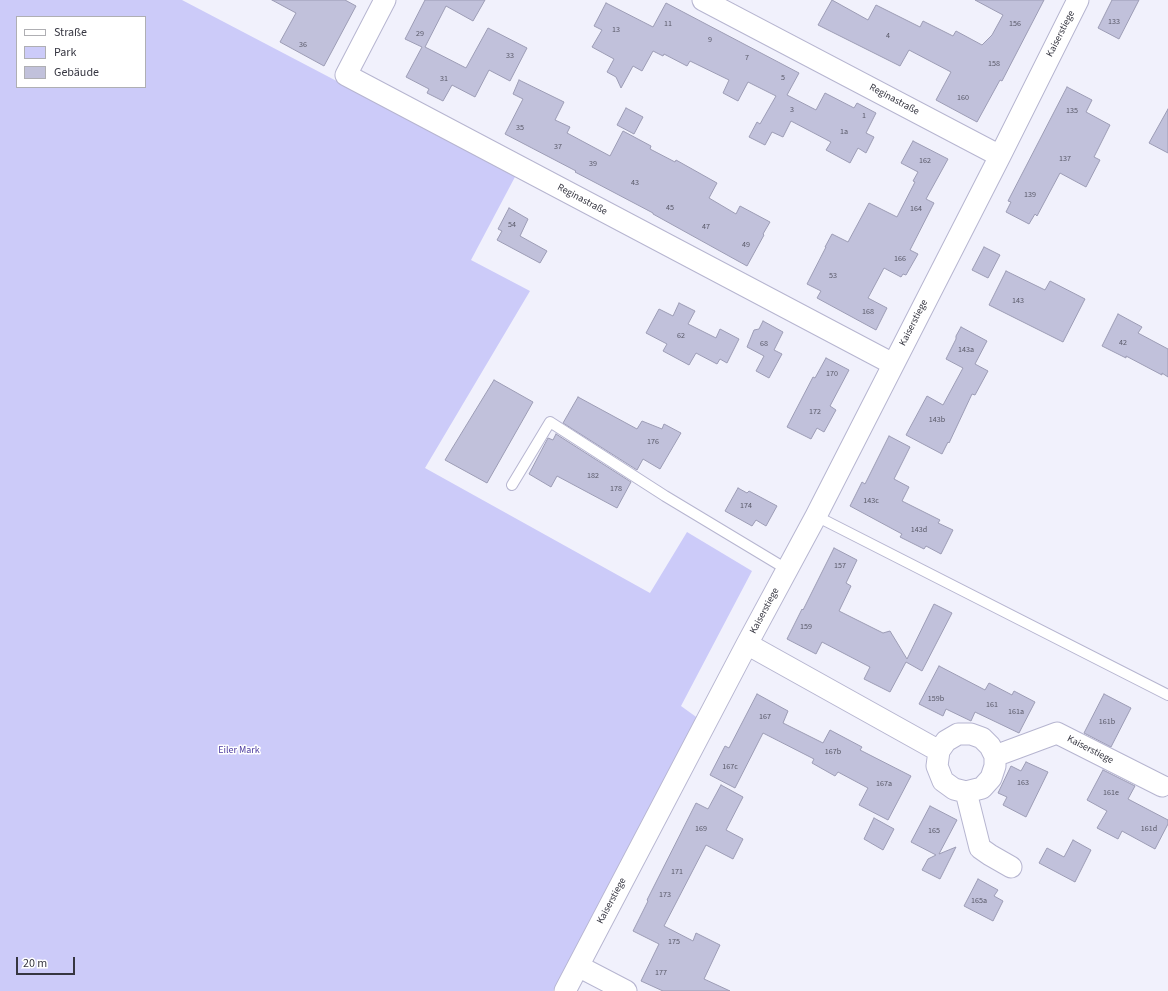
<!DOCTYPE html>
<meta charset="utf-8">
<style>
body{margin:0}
#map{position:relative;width:1168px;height:991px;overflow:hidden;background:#f1f1fc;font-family:"Source Sans 3",sans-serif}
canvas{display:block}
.legend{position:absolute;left:16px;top:16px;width:130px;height:72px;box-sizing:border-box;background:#fff;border:1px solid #afafb3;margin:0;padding:5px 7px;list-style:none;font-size:12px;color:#363641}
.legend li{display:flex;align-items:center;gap:8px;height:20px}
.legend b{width:20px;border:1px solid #afafb3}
.scale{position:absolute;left:16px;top:957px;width:59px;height:18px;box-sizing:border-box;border:2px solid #363641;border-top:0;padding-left:5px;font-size:12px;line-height:14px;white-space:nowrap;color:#363641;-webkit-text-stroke:3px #fff;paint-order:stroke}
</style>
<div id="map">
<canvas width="1168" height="991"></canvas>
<ul class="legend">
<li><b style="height:5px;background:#fff"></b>Straße</li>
<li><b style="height:11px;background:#cccbf9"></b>Park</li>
<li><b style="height:11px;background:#c1c1db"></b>Gebäude</li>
</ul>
<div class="scale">20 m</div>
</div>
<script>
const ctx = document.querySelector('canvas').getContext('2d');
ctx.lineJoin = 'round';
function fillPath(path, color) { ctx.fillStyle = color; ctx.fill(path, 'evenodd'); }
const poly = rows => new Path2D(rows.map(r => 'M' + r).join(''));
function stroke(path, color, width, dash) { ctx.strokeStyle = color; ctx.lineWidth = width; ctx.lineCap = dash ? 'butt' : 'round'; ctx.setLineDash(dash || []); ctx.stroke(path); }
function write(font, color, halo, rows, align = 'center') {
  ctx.font = font + ' "Source Sans 3",sans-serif'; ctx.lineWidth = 3; ctx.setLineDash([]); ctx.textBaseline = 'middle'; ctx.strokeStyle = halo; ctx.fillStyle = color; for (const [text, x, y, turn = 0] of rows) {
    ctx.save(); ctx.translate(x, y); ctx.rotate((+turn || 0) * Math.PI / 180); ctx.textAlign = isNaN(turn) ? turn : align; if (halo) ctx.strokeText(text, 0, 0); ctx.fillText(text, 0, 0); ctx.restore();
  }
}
fillPath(poly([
 [0,0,182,0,516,175,471,260,530,291,425,468,650,593,687,532,752,571,681,706,699,719,553,991,0,991],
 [17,17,145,17,145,87,17,87]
]), '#cccbf9');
const building = poly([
 [272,0,345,0,356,6,324,66,280,42,296,13,272,0],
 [425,0,485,0,473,21,446,6,425,47,466,68,488,28,527,48,510,81,489,70,475,97,452,85,443,101,427,93,429,89,406,77,422,47,405,39,425,0],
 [832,0,868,20,876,5,920,27,923,21,953,36,956,31,982,45,992,35,1003,15,975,0,1044,0,1002,81,1000,80,977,122,936,100,951,72,909,50,900,66,818,25,832,0],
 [1112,0,1139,0,1119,39,1098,28,1112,0],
 [606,3,653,27,666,3,799,73,787,95,816,110,825,93,854,108,857,103,876,113,866,133,874,137,866,153,858,148,850,163,826,150,831,142,791,121,783,137,772,132,765,145,749,137,757,122,760,124,776,96,748,82,738,101,723,93,729,80,690,61,687,66,664,54,663,56,653,51,642,71,633,66,621,88,616,77,607,72,614,59,592,47,602,30,594,26,606,3],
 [519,80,564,102,555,120,570,127,567,133,610,156,623,131,651,146,650,149,675,162,676,160,717,183,709,198,736,214,740,206,770,222,763,234,764,235,747,266,653,214,653,213,596,183,575,172,576,171,505,134,523,99,513,94,519,80],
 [1067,87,1092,100,1086,112,1110,125,1094,157,1100,160,1086,187,1060,173,1037,216,1035,214,1029,224,1006,212,1011,202,1008,201,1067,87],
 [626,108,643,117,634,134,617,125,626,108],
 [1168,109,1168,153,1149,143,1168,109],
 [913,141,948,159,926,199,934,203,910,250,918,254,906,275,903,274,901,277,884,268,868,298,887,308,876,330,817,298,821,291,807,284,826,247,825,247,832,234,848,242,869,203,897,217,915,182,913,181,918,172,901,163,913,141],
 [509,208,528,219,520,236,547,251,540,263,497,240,502,231,498,229,509,208],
 [984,247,1000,255,988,278,972,270,984,247],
 [1006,271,1045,290,1050,281,1085,299,1063,342,989,305,1006,271],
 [679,303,695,311,688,324,716,338,720,329,739,339,727,363,720,359,717,364,696,353,689,365,663,351,667,344,646,333,659,309,673,316,679,303],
 [1118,314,1142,327,1138,333,1168,349,1168,377,1162,373,1162,375,1126,356,1126,358,1102,346,1118,314],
 [763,321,783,332,774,350,782,354,769,378,756,371,764,356,747,347,754,330,759,329,763,321],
 [961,327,987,341,975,364,988,371,975,395,972,394,949,443,948,442,942,454,906,435,927,396,943,405,963,368,946,359,956,339,956,336,961,327],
 [826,358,849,370,830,406,836,410,824,432,817,428,811,439,787,427,813,377,815,378,826,358],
 [494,380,533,402,487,483,445,460,494,380],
 [578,397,637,429,642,421,662,429,664,424,681,433,660,469,643,459,637,470,563,423,578,397],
 [556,434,631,482,617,508,557,476,551,487,529,474,548,438,553,440,556,434],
 [889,436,910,447,894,479,909,487,902,501,940,520,938,523,953,530,941,554,926,546,924,549,900,537,902,534,850,506,862,482,865,484,889,436],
 [738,488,747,493,749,491,777,506,766,526,756,520,752,526,725,511,738,488],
 [834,548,857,560,846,583,851,586,839,611,883,633,890,631,907,659,934,604,952,613,922,671,906,662,890,692,864,679,870,667,822,642,816,654,787,639,802,609,803,610,834,548],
 [939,666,985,690,989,683,1012,695,1014,691,1035,702,1019,733,975,712,971,721,946,709,943,716,919,704,939,666],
 [757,694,788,711,783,723,823,743,830,730,862,747,860,750,911,776,888,820,859,805,868,788,838,772,835,776,812,763,814,759,763,733,735,788,710,775,725,746,729,748,757,694],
 [1104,694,1131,708,1111,747,1084,733,1104,694],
 [1026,762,1048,772,1026,817,1003,805,1007,797,998,793,1011,766,1021,771,1026,762],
 [1103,770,1135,786,1128,799,1168,820,1168,824,1155,849,1122,831,1118,839,1097,828,1107,811,1087,800,1103,770],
 [721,785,743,797,726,830,743,839,733,859,706,845,664,926,693,941,696,933,720,945,704,979,730,991,663,991,641,981,659,944,633,931,648,901,647,900,696,803,708,809,721,785],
 [930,806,957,820,939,854,956,847,940,879,922,870,928,859,936,855,911,842,930,806],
 [874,818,894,829,883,850,864,839,874,818],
 [1073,840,1091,850,1075,882,1039,863,1047,848,1064,857,1073,840],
 [978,879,998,890,994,896,1003,901,993,921,964,906,978,879]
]);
fillPath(building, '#c1c1db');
stroke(building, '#9c9cb5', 1);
const service = poly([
 [512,485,550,422,665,496,788,570],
 [816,516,1168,695]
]);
const minor = poly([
 [385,0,346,75,893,364],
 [703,0,1000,156],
 [747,644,939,751,937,766,943,781,954,789,966,792,982,788,991,778,995,766,995,756,990,746,982,738,971,734,958,734,946,741,939,751],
 [995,756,1057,733,1162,786],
 [966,792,980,848,990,855,1011,867],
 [578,966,626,991],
 [565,991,747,644,816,516,1000,156,1078,0]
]);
stroke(service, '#b6b5d0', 12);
stroke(minor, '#b6b5d0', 23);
stroke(service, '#fff', 10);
stroke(minor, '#fff', 21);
write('8px', '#595968', null, [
 ["133",1114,22],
 ["11",668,24],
 ["156",1015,24],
 ["13",616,30],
 ["29",420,34],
 ["4",888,36],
 ["9",710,40],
 ["36",303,45],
 ["33",510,56],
 ["7",747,58],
 ["158",994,64],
 ["5",783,78],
 ["31",444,79],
 ["160",963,98],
 ["3",792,110],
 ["135",1072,111],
 ["1",864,116],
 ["35",520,128],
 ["1a",844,132],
 ["37",558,147],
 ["137",1065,159],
 ["162",925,161],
 ["39",593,164],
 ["43",635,183],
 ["139",1030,195],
 ["45",670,208],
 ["164",916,209],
 ["54",512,225],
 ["47",706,227],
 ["49",746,245],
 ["166",900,259],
 ["53",833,276],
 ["143",1018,301],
 ["168",868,312],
 ["62",681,336],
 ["42",1123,343],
 ["68",764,344],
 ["143a",966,350],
 ["170",832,374],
 ["172",815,412],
 ["143b",937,420],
 ["176",653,442],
 ["182",593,476],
 ["178",616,489],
 ["143c",871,501],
 ["174",746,506],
 ["143d",919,530],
 ["157",840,566],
 ["159",806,627],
 ["159b",936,699],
 ["161",992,705],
 ["161a",1016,712],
 ["167",765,717],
 ["161b",1107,722],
 ["167b",833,752],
 ["167c",730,767],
 ["163",1023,783],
 ["167a",884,784],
 ["161e",1111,793],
 ["169",701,829],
 ["161d",1149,829],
 ["165",934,831],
 ["171",677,872],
 ["173",665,895],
 ["165a",979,901],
 ["175",674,942],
 ["177",661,973]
]);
write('10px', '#363641', '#fff', [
 ["Kaiserstiege",1061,34,-63],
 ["Reginastraße",894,100,28],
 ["Reginastraße",582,200,28],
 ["Kaiserstiege",914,323,-63],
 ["Kaiserstiege",765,611,-62],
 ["Kaiserstiege",1090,750,27],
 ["Kaiserstiege",612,901,-62]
]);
write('10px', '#5141a2', '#fff', [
 ["Eiler Mark",239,751]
]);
</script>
